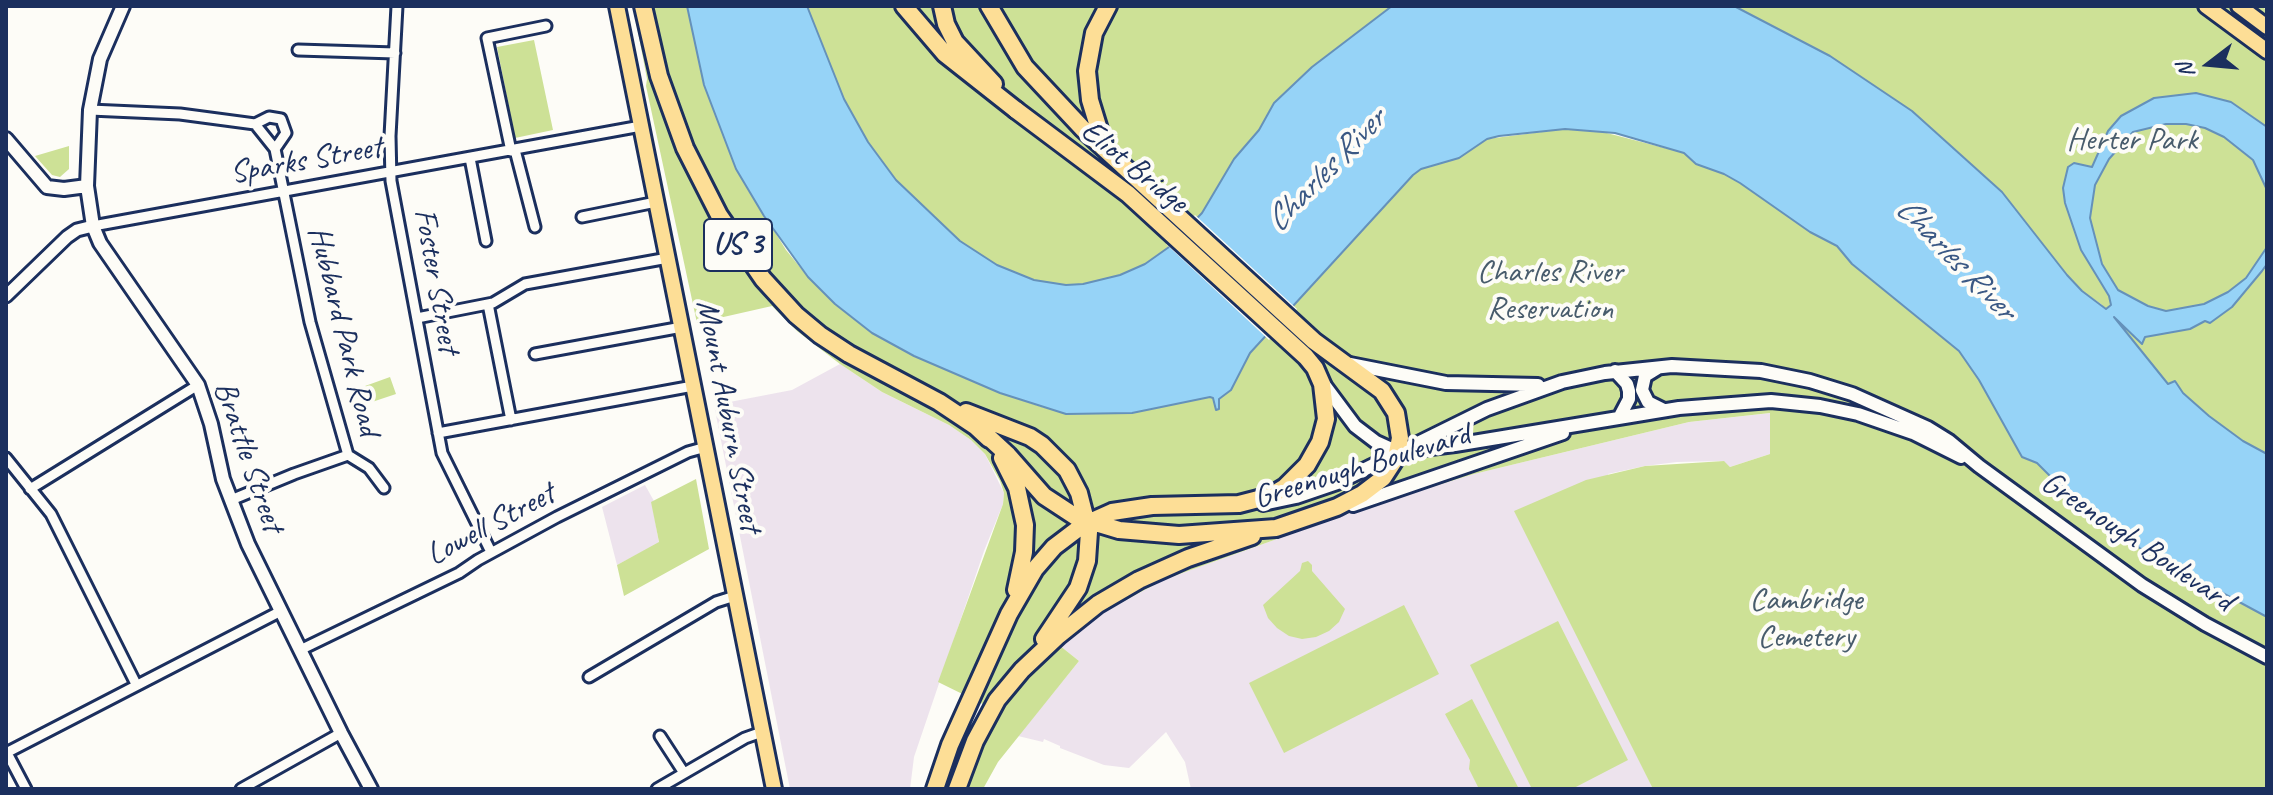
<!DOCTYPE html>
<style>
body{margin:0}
#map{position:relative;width:2273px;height:795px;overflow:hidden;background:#fdfcf7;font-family:Caveat,sans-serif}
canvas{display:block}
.frame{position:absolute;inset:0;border:8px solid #1b2f5e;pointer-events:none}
.north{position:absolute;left:2169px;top:24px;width:80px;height:80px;-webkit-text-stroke:6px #fdfcf7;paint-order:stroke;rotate:254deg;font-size:22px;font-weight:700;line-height:32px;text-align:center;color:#1b2f5e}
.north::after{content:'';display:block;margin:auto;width:28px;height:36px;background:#1b2f5e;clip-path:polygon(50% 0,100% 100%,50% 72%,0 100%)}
</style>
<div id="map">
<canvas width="2273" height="795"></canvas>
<div class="frame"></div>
<div class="north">N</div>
</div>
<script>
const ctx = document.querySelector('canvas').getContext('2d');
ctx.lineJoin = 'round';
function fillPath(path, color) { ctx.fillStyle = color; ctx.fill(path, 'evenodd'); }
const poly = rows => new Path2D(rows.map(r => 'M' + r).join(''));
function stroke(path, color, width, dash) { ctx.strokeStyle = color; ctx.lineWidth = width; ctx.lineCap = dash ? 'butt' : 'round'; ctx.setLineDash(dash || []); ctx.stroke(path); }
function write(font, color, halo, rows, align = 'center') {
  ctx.font = font + ' Caveat,sans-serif'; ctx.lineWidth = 8; ctx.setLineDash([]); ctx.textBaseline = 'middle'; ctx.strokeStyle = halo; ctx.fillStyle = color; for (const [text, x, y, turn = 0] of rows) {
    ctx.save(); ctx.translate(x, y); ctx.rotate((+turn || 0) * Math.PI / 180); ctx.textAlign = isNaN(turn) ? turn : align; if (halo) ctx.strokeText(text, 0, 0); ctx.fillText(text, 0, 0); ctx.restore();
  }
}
fillPath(poly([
 [840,364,882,392,949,425,971,440,985,454,1004,493,1003,504,984,551,914,757,910,789,790,789,714,405,792,390],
 [1771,413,1770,454,1730,467,1723,461,1677,462,1645,466,1608,474,1639,760,1653,789,1191,789,1185,762,1166,732,1129,768,1104,765,1060,748,1060,746,1044,739,1043,742,1018,736,1079,661,1059,645,1102,613,1163,580,1366,507,1474,474,1689,422],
 [645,485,654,501,652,503,659,543,617,565,602,507]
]), '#ede3ed');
fillPath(poly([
 [633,6,687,6,704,85,736,169,786,250,808,277,835,304,971,379,1000,393,1045,408,1132,413,1210,397,1213,398,1216,410,1219,399,1231,390,1250,353,1409,178,1421,169,1459,158,1487,139,1565,129,1599,131,1684,153,1696,164,1724,174,1740,183,1810,232,1837,246,1860,271,1946,339,1959,351,1979,380,2022,457,2037,463,2055,481,2088,504,2110,526,2141,549,2267,617,2267,789,1653,789,1514,511,1586,480,1645,466,1724,461,1730,467,1770,454,1770,413,1689,422,1474,474,1366,507,1163,580,1102,613,1059,645,1079,661,998,762,983,789,963,789,997,711,938,682,1003,504,1004,493,1000,481,985,454,971,440,949,425,882,392,840,364,797,331,772,306,697,323,646,86,647,79],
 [807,6,1392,6,1312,67,1274,103,1259,130,1234,159,1202,213,1169,247,1145,264,1120,275,1083,284,1067,285,1034,280,997,265,960,241,896,180,868,142,844,99],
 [1733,6,2263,7,2267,11,2267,454,2243,441,2209,416,2183,393,2168,385,2101,304,2082,291,2066,275,2002,192,1912,111,1830,56],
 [534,40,553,130,515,138,497,47],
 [69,146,69,169,60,177,52,175,35,156],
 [390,377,396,394,360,406,354,390],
 [696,479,709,549,624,596,617,565,659,542,651,502],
 [1308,561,1312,565,1312,571,1345,609,1339,622,1329,631,1316,637,1302,639,1289,636,1277,628,1268,618,1263,605,1300,571,1302,563],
 [1404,605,1439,674,1284,753,1249,683],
 [1558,621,1628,760,1572,789,1532,789,1470,665],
 [1472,699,1519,789,1479,789,1469,769,1470,760,1445,714]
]), '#cde196');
const water = poly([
 [687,6,807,6,844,99,868,142,896,180,960,241,997,265,1034,280,1066,285,1083,284,1120,275,1145,264,1169,247,1202,213,1234,159,1259,130,1274,103,1312,67,1392,6,1734,6,1830,56,1912,111,2002,192,2067,275,2082,291,2106,309,2111,305,2109,296,2081,250,2065,203,2063,188,2068,167,2074,163,2092,167,2108,131,2121,116,2154,98,2196,93,2231,102,2267,127,2267,190,2253,160,2224,137,2205,128,2186,124,2166,124,2133,132,2109,159,2095,185,2090,218,2102,264,2118,290,2148,306,2166,311,2204,304,2228,292,2246,278,2267,247,2267,264,2262,271,2232,307,2210,323,2205,321,2190,329,2145,337,2142,344,2114,317,2168,384,2175,381,2183,393,2209,416,2243,441,2267,454,2267,617,2141,549,2110,526,2088,504,2055,481,2037,463,2022,457,1979,380,1959,351,1852,264,1837,246,1810,232,1740,183,1724,174,1696,164,1684,153,1615,133,1565,129,1499,136,1487,139,1459,158,1421,169,1413,175,1250,353,1231,390,1219,399,1219,409,1216,410,1213,398,1210,397,1132,413,1066,414,1000,393,914,356,872,333,835,304,808,277,764,216,736,169,704,85,687,6]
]);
fillPath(water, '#96d3f7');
stroke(water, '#6591ba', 2);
fillPath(poly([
 [1195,215,1297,309,1269,340,1166,244]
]), '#fdfcf7');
const minor = poly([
 [397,6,390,136,391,181,442,453,491,552],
 [298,50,395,53],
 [90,110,180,114,255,124,275,149,310,322,348,455,294,474,231,500],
 [255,124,269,117,281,119,286,133,275,149],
 [515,150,535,227],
 [511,151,487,38,546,26],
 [470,158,486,241],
 [582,217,656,202],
 [93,226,641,126],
 [488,304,511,420],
 [417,318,493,303,525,284,668,258],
 [535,354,682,327],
 [438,433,693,386],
 [348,455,369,468,384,488],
 [6,458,51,514,136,684],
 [30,489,198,385],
 [300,650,459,573,478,560,557,517,688,452,706,447],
 [589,677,716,602,735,596],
 [660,736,684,773],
 [6,751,26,789],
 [6,753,281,611],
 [241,789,341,733],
 [657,789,745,738,762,732]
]);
const tertiary = poly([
 [6,296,67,237,77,230,93,226]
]);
const secondary = poly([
 [123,6,100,59,90,110,87,186,93,226,100,243,198,385,211,424,223,479,248,544,341,733,371,789],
 [6,139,47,187,64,189,87,186],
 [1350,364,1446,383,1538,385],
 [1658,368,1645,376,1642,390,1648,402,1664,410],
 [1615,371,1627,384,1629,391,1629,399,1619,418],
 [1323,383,1355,426,1376,442,1398,452,1455,445,1679,408,1771,401,1820,406,1858,414,1913,433,1961,457],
 [1263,504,1296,497,1337,483,1487,409,1562,382,1605,373,1672,366,1761,371,1810,381,1852,394,1928,428,1949,441,1979,466,2142,585,2205,624,2267,657],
 [1353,505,1563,433]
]);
const primary = poly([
 [617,6,774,789],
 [2206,6,2267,51],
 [2239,6,2267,27]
]);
const trunk = poly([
 [643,6,659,76,685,148,719,215,763,279,796,315,820,335,849,354,939,402,975,426,989,439],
 [1105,149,1090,100,1087,71,1094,33,1108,6],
 [966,412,1030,437,1042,445,1067,470,1079,493,1089,532,1087,561,1078,588,1044,639],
 [983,432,1008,455,1044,496,1076,517,1119,530,1179,535,1276,528,1337,507,1362,494,1383,478,1396,458,1400,438,1396,413,1382,391,1314,341,1083,129,1025,67,989,6],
 [1002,458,1017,488,1025,525,1024,552,1016,590],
 [935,789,950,745,1009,614,1035,569,1054,547,1083,525,1112,512,1152,506,1239,504,1270,496,1285,487,1307,465,1320,442,1326,419,1322,384,1315,368,1306,357,1128,194,1016,110],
 [957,789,975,741,997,700,1022,670,1058,636,1098,604,1139,580,1188,558,1252,536]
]);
const motorway = poly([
 [904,6,945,54,1016,110],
 [942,6,946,24,955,42,994,84]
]);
stroke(minor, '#1b2f5e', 15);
stroke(tertiary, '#1b2f5e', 17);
stroke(secondary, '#1b2f5e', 18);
stroke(primary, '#1b2f5e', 20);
stroke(trunk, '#1b2f5e', 22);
stroke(motorway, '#1b2f5e', 22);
stroke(minor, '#fdfcf7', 9);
stroke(tertiary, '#fdfcf7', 11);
stroke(secondary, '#fdfcf7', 12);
stroke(primary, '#fdde96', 14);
stroke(trunk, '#fdde96', 16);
stroke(motorway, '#fdde96', 16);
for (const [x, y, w] of [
 [738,245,68]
]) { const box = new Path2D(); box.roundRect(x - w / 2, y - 26, w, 52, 6); ctx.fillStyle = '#fdfcf7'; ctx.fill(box); stroke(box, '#1b2f5e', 2); }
write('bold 30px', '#1b2f5e', null, [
 ["US 3",738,245]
]);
write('32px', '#485c6c', '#fdfcf7', [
 ["Herter Park",2132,141],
 ["Charles River",1550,273],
 ["Reservation",1550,310],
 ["Cambridge",1806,601],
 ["Cemetery",1806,638]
]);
write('32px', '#1b2f5e', '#fdfcf7', [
 ["Sparks Street",306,161,-10],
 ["Eliot Bridge",1134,167,39],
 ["Foster Street",436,281,80],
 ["Hubbard Park Road",343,331,76],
 ["Mount Auburn Street",728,416,79],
 ["Brattle Street",248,457,71],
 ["Greenough Boulevard",1362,467,-17],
 ["Lowell Street",491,525,-28],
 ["Greenough Boulevard",2137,542,34]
]);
write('italic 34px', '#3a5884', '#fdfcf7', [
 ["Charles River",1326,171,-46],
 ["Charles River",1955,259,46]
]);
</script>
